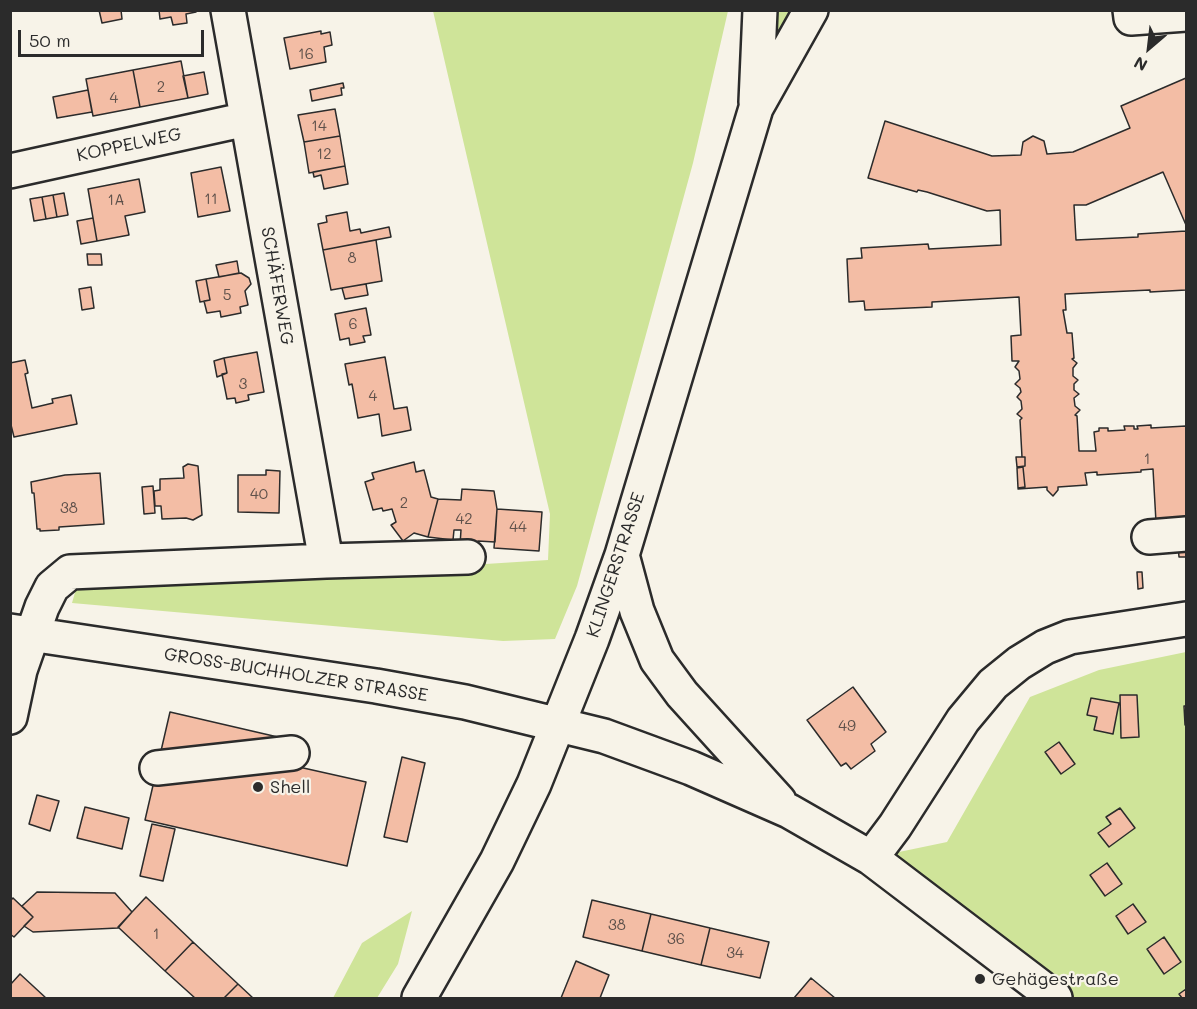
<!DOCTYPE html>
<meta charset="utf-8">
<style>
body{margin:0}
#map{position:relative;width:1197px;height:1009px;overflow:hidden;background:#f7f3e8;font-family:Mali,sans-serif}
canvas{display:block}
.frame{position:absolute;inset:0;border:12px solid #2b2b2b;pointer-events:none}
.north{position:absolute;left:1119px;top:18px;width:60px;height:60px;-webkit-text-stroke:4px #f7f3e8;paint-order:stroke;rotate:208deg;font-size:16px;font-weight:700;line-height:24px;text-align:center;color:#2b2b2b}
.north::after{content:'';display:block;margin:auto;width:21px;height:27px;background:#2b2b2b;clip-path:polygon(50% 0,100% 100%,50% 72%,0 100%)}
.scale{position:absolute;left:18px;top:30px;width:186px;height:27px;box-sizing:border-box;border:3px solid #2b2b2b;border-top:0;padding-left:8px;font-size:18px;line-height:21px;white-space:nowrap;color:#2b2b2b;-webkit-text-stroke:4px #f7f3e8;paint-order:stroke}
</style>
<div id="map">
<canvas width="1197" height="1009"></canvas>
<div class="frame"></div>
<div class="north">N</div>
<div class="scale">50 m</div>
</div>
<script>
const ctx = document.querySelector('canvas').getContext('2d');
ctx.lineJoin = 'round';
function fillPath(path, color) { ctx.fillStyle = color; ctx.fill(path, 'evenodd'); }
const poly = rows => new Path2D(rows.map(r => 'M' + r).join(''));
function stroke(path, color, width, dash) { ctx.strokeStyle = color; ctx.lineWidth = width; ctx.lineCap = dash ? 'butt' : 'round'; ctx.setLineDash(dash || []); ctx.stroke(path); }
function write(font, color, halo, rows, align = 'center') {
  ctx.font = font + ' Mali,sans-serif'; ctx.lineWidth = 4.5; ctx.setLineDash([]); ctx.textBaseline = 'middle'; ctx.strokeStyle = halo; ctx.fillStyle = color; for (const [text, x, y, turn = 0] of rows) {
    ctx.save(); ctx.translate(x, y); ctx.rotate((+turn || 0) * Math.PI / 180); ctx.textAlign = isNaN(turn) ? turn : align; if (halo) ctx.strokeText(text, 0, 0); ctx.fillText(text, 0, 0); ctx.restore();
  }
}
fillPath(poly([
 [433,11,728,11,693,163,577,586,555,639,503,641,72,603,76,589,91,577,314,575,548,560,550,514],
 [777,11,791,11,771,56],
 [1186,652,1186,998,1056,998,875,857,947,842,1030,697,1099,670],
 [412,911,398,964,377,998,333,998,362,943]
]), '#cfe499');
const building = poly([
 [99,10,121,10,122,19,102,23,99,10],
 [159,10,196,10,196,12,186,14,187,23,173,25,171,17,160,19,159,10],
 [321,31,321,34,330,32,332,45,324,47,326,62,290,69,284,38,321,31],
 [181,61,188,98,140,107,133,70,181,61],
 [133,70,140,107,93,116,86,79,133,70],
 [204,72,208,94,188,98,183,76,204,72],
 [1186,78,1186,290,1150,292,1150,290,1065,294,1066,310,1063,310,1067,333,1072,333,1074,358,1072,359,1077,363,1073,368,1073,376,1078,380,1074,384,1074,390,1079,394,1074,398,1075,406,1080,410,1075,415,1077,416,1079,451,1096,451,1094,432,1099,431,1099,428,1108,428,1108,431,1125,430,1124,426,1134,426,1134,429,1138,429,1137,426,1151,425,1151,428,1186,426,1186,520,1156,522,1153,469,1141,470,1141,472,1097,475,1097,472,1085,473,1087,485,1058,487,1058,490,1053,496,1047,490,1047,487,1018,489,1025,487,1023,467,1017,467,1025,466,1025,457,1022,457,1020,420,1022,418,1017,414,1022,409,1021,401,1017,397,1021,392,1020,388,1015,384,1020,379,1019,371,1015,367,1019,361,1012,361,1011,336,1021,335,1019,297,932,302,932,307,865,310,864,301,849,302,847,259,862,258,861,248,928,244,929,249,1001,245,1000,210,987,211,927,192,918,190,917,192,868,178,885,121,992,156,1021,155,1023,142,1033,136,1044,141,1047,154,1073,152,1130,128,1121,106,1186,78],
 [1163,172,1186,225,1186,231,1138,234,1138,237,1076,240,1074,205,1086,205,1163,172],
 [343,83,344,88,341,88,342,95,312,101,310,90,343,83],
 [88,90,92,112,57,118,53,97,88,90],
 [335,109,340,136,304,142,298,115,335,109],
 [340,136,345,166,309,173,304,142,340,136],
 [345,166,348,184,324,189,321,175,314,177,313,172,345,166],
 [221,167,230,211,198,217,191,173,221,167],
 [139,179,145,212,125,216,129,235,97,241,88,189,139,179],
 [64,193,68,215,57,217,53,195,64,193],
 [53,195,57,217,46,219,42,197,53,195],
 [42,197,46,219,34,221,30,199,42,197],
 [347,212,350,231,360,229,361,233,389,227,391,237,323,250,318,224,327,222,326,216,347,212],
 [93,218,97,241,81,244,77,221,93,218],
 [376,240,382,281,331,290,323,250,376,240],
 [87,254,101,254,102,265,88,265,87,254],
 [237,261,239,273,219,277,216,265,237,261],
 [241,273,249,278,251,284,245,291,248,305,240,307,241,313,221,317,220,311,207,313,204,301,210,300,206,279,241,273],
 [206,279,210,300,200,302,196,281,206,279],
 [366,284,368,295,345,299,342,288,366,284],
 [91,287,94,308,82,310,79,289,91,287],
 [366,308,371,335,363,336,365,342,350,345,349,338,340,340,335,314,366,308],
 [257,352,264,392,248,395,249,400,236,403,235,398,227,399,222,374,227,373,224,358,257,352],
 [385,357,394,409,407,407,411,430,382,436,379,414,358,418,352,384,349,385,345,364,385,357],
 [224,358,227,373,217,377,214,361,224,358],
 [25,360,28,373,25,374,32,408,53,403,52,399,71,395,77,424,14,437,10,421,10,363,25,360],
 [1016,457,1025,457,1025,466,1017,467,1016,457],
 [414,462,416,472,424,470,431,497,438,499,428,537,414,533,403,541,391,525,396,522,392,509,383,511,382,508,373,510,365,482,374,479,372,473,414,462],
 [188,464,198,466,202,515,193,520,186,518,162,519,161,506,155,506,154,491,160,490,160,479,184,478,183,467,188,464],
 [1023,467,1025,487,1018,488,1017,468,1023,467],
 [266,470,280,471,279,513,238,512,238,475,266,475,266,470],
 [100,473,104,524,59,527,59,530,40,531,40,529,37,529,34,493,32,493,31,482,65,475,100,473],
 [153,486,155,513,144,514,142,487,153,486],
 [462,489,494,491,497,509,495,542,478,541,477,545,460,545,461,530,454,530,453,540,428,537,438,499,461,500,462,489],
 [497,509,542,512,539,551,494,548,497,509],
 [1186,544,1186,557,1179,557,1178,545,1186,544],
 [1137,572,1142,572,1143,588,1138,589,1137,572],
 [853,687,886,732,871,744,875,751,851,769,846,763,841,766,807,720,853,687],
 [1120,695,1137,695,1139,737,1121,738,1120,695],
 [1091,698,1119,703,1113,734,1094,730,1097,717,1087,715,1091,698],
 [1184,706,1186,706,1186,725,1185,725,1184,706],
 [170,712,295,741,290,765,366,782,347,866,145,820,170,712],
 [1059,742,1075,764,1061,774,1045,752,1059,742],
 [402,757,425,763,407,842,384,837,402,757],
 [37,795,59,801,50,831,29,824,37,795],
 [85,807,129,818,122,849,77,838,85,807],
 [1120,808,1135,828,1109,847,1098,833,1111,824,1106,817,1120,808],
 [152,824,175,829,163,881,140,876,152,824],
 [1107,863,1122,884,1105,896,1090,875,1107,863],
 [37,892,115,893,132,912,118,928,33,932,24,926,33,917,22,906,37,892],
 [146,897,193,942,165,971,118,927,146,897],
 [13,898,33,917,14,937,10,934,10,901,13,898],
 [592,900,651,914,642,951,583,937,592,900],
 [1133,904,1146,922,1128,934,1116,916,1133,904],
 [651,914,710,928,701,965,642,951,651,914],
 [710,928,769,942,760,978,701,965,710,928],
 [1164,937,1181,962,1164,974,1147,949,1164,937],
 [193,942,238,984,224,998,195,998,165,971,193,942],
 [576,961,609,975,600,998,561,998,576,961],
 [20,974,46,998,10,998,10,985,20,974],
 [811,978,835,998,794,998,811,978],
 [238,984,253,998,224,998,238,984],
 [1186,989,1186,998,1182,998,1179,994,1186,989]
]);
fillPath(building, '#f3bda5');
stroke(building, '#2b2b2b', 1.5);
const minor = poly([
 [228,10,326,561],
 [1130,10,1131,18,1186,14],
 [756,102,760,10],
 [10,171,247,119],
 [1149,537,1186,534],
 [622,555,637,611,657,660,682,694,779,801],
 [10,631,376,686,465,702,604,736,691,768,789,811,871,858,1055,998],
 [10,717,20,670,42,607,52,587,70,572,326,561,468,557],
 [157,768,292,753],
 [871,858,895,826,963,720,993,684,1019,663,1045,647,1070,637,1186,619],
 [419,998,497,861,534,784,592,639,622,555,756,108,811,10]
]);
stroke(minor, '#2b2b2b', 38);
stroke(minor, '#f7f3e8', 33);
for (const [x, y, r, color] of [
 [258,787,6,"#2b2b2b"],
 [980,979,6,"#2b2b2b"]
]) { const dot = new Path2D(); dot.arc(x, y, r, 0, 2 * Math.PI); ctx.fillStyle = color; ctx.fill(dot); stroke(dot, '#f7f3e8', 2); }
write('15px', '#5d504a', null, [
 ["16",306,54],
 ["2",161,87],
 ["4",114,98],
 ["14",319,126],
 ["12",324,154],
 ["11",211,199],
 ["1A",116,200],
 ["8",352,258],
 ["5",227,295],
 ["6",353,324],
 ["3",243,384],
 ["4",373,396],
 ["1",1147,459],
 ["40",259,494],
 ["2",404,503],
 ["38",69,508],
 ["42",464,519],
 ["44",518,527],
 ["49",847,726],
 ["38",617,925],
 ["1",156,934],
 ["36",676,939],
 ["34",735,953]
]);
write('18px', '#2b2b2b', '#f7f3e8', [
 ["KOPPELWEG",129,145,-12],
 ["SCHÄFERWEG",277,286,80],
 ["KLINGERSTRASSE",616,565,-72],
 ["GROSS-BUCHHOLZER STRASSE",296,675,9]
]);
write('18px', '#2b2b2b', '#f7f3e8', [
 ["Shell",270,787],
 ["Gehägestraße",992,979]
], 'left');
</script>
